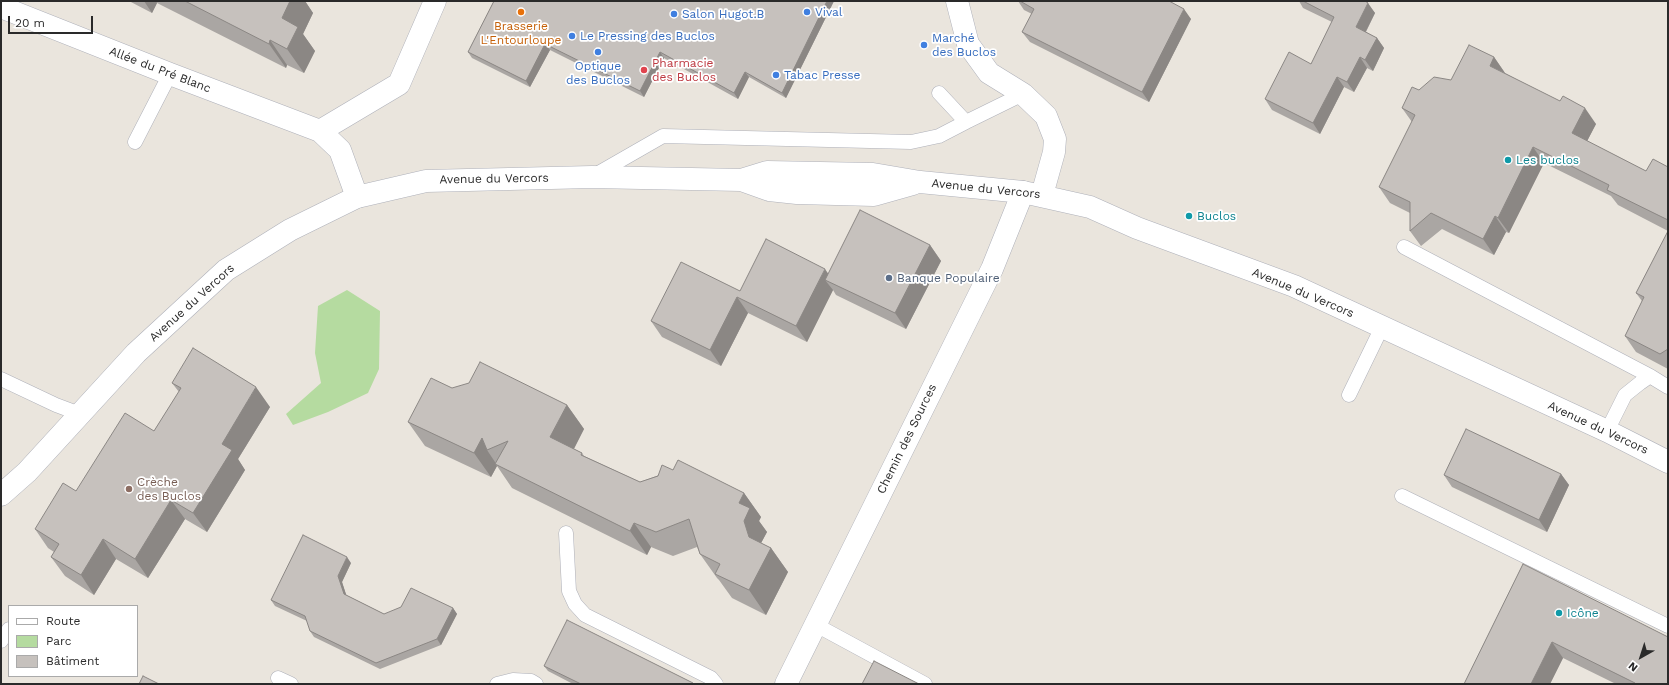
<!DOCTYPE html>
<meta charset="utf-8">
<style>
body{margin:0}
#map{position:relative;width:1669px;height:685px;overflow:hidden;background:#eae5dd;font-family:"Work Sans",sans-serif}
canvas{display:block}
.frame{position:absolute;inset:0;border:2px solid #2a2a2a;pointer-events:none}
.legend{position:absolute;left:8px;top:605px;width:130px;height:72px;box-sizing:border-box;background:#fff;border:1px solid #aaa;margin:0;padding:5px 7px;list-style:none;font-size:12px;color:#2a2a2a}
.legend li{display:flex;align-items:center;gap:8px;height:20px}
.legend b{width:20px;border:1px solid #aaa}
.north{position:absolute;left:1621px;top:637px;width:40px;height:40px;-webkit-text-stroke:3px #fff;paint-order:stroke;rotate:219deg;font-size:11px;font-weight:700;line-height:16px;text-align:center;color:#2a2a2a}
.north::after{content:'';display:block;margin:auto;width:14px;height:18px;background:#2a2a2a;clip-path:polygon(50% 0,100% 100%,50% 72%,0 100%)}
.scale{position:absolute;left:8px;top:16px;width:85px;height:18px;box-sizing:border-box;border:2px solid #2a2a2a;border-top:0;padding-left:5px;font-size:12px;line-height:14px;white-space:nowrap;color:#2a2a2a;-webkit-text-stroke:3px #fff;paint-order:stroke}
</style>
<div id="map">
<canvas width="1669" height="685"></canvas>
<div class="frame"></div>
<ul class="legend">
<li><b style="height:5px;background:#fff"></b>Route</li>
<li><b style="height:11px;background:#b5dba0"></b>Parc</li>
<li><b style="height:11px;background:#c6c1bd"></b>Bâtiment</li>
</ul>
<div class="north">N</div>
<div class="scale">20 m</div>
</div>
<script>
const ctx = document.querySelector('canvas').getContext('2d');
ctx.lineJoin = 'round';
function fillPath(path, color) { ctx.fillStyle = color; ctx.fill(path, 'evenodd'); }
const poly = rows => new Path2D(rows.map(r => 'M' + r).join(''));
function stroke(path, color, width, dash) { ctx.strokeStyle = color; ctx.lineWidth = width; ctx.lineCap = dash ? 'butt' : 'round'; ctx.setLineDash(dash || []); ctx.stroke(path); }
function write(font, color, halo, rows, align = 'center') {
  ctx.font = font + ' "Work Sans",sans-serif'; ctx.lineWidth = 3.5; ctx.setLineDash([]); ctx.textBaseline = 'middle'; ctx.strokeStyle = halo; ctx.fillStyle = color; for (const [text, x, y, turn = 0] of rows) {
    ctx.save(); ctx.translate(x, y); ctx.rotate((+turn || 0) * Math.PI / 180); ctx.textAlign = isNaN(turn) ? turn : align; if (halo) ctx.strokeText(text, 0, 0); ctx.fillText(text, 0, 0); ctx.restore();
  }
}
fillPath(poly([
 [347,290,380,311,379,369,368,393,328,412,293,425,286,414,321,383,315,353,318,306]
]), '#b5dba0');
const lane = poly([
 [939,93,966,122,1023,94],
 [135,142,170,74],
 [595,175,663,136,911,142,939,136,966,122],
 [1404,247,1650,376],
 [1,379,56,405,80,414],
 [1349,395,1382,327],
 [1607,431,1625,395,1640,383,1650,376,1668,387],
 [1402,496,1668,626],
 [566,533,569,591,575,604,585,615,711,678,716,684],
 [816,625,925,684],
 [1,641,9,629],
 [278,678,291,684],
 [497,684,513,680,531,681,536,684]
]);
const street = poly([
 [957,1,968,44,989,73,1023,94,1046,116,1055,139,1054,152,1042,195],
 [1,7,170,74,320,131,340,150,357,197],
 [320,131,399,84,435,1],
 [786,684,992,269,1023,192]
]);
const secondary = poly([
 [741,180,769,190,797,193,874,195,913,184],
 [1,495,27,472,136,353,226,270,290,230,357,197,426,181,592,177,741,180,767,172,873,174,920,182,1023,192,1090,207,1137,228,1294,286,1607,431,1668,462]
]);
stroke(lane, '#aeb0b9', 15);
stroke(street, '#aeb0b9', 23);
stroke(secondary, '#aeb0b9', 23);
stroke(lane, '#fff', 14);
stroke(street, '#fff', 22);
stroke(secondary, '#fff', 22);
fillPath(poly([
 [129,1,305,1,313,13,303,34,315,51,304,73,287,65,286,68,157,3,152,13],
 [494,1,834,1,786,98,749,77,738,99,664,58,644,97,550,50,530,87,472,58,468,52],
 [1018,1,1169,1,1191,19,1149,102,1030,42,1022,32,1032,14,1024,10],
 [1299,1,1365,1,1375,13,1366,32,1377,38,1384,48,1373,71,1367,68,1354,92,1344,87,1320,134,1272,110,1265,99,1311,64,1332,22,1303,8],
 [1494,57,1505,73,1596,124,1587,141,1646,171,1668,167,1668,369,1636,352,1625,336,1642,301,1636,293,1668,231,1618,205,1611,196,1544,163,1509,233,1506,232,1494,255,1442,229,1421,246,1410,231,1410,213,1390,203,1379,187,1412,122,1402,108,1419,90,1451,80],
 [930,245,941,261,906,329,836,295,833,290,807,342,748,313,721,366,662,337,651,321,740,291,828,274],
 [172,383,270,407,238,459,245,470,207,532,185,519,148,578,116,559,94,595,65,576,51,557,54,552,48,548,35,529,76,491,154,431,179,392],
 [567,405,584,429,574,449,582,453,584,456,640,482,673,470,744,493,761,517,759,521,767,532,761,543,771,548,788,572,766,615,732,598,719,580,717,578,700,554,697,547,673,556,651,547,647,555,512,488,497,466,491,477,425,446,408,422],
 [1561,474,1569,485,1547,532,1452,487,1444,475],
 [351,563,342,582,346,595,384,614,453,608,457,614,441,645,380,669,314,637,310,631,307,621,275,606,271,600],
 [1523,564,1668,684,1616,684,1563,658,1550,684,1464,684],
 [544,666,693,684,573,684,548,671]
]), '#aaa6a3');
fillPath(poly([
 [144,1,156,1,157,3,152,13],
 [290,1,305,1,313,13,303,34,315,51,304,73,287,49,282,18],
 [827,1,834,1,786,98,782,93],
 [1368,3,1375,13,1363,37,1356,27],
 [1184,9,1191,19,1149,102,1142,92],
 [1377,38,1384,48,1373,71,1365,60],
 [270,40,287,65,286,68,269,44],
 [545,44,550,50,530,87,526,81],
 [660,52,664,58,644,97,640,91],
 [1360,57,1367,68,1354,92,1347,82],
 [1494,57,1505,73,1490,66],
 [745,72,749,77,738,99,734,93],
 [1337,77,1344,87,1320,134,1313,123],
 [1585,108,1596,124,1583,149,1572,133],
 [1533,147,1544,163,1509,233,1498,218],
 [1495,216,1506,232,1494,255,1483,239],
 [930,245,941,261,906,329,895,313],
 [825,269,836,285,825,280,833,290,807,342,796,326],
 [737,297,748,313,721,366,710,350],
 [256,387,270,407,238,459,245,470,207,532,193,513,222,444],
 [567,405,584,429,567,462,550,437],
 [482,438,487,450,497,465,495,464,497,466,491,477,474,453],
 [1561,474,1569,485,1547,532,1539,520],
 [744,493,761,517,759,521,767,532,760,545,771,548,788,572,766,615,749,590,749,537,744,521,739,503],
 [171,500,185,519,148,578,135,559],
 [634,523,651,547,647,555,630,531],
 [103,539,116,559,94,595,81,575],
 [347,557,351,563,342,582,348,600,344,594,338,576],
 [453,608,457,614,441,645,437,639],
 [1552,642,1563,658,1550,684,1531,684]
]), '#8b8784');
const building = poly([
 [185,1,290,1,282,18,298,27,287,49,270,40,269,44,185,1],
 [494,1,827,1,782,93,745,72,734,93,660,52,640,91,545,44,526,81,468,52,494,1],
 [1020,1,1169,1,1184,9,1142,92,1022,32,1034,9,1020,1],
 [1303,1,1365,1,1368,3,1356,27,1377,38,1365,60,1360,57,1347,82,1337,77,1313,123,1265,99,1289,52,1311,64,1334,17,1303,1],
 [1469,45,1494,57,1490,66,1560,101,1563,96,1585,108,1572,133,1646,171,1653,159,1668,167,1668,220,1607,190,1609,185,1533,147,1498,218,1495,216,1483,239,1431,213,1410,231,1410,202,1379,187,1415,115,1402,108,1412,87,1419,90,1434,77,1451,80,1469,45],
 [860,210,930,245,895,313,825,280,860,210],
 [1668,231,1668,349,1660,354,1625,336,1644,297,1636,293,1668,231],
 [766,239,825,269,796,326,737,297,710,350,651,321,681,262,740,291,766,239],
 [193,348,256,387,222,444,232,450,193,513,171,500,135,559,103,539,81,575,51,557,59,544,35,529,63,483,76,491,125,413,154,431,181,388,172,383,193,348],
 [480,362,567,405,550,437,582,453,581,455,640,482,658,476,662,465,673,470,678,460,744,493,739,503,750,508,744,521,749,537,771,548,749,590,715,574,720,564,700,554,689,519,656,532,634,523,630,531,495,464,508,441,487,450,482,438,474,453,408,422,431,378,452,388,469,383,480,362],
 [1466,429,1561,474,1539,520,1444,475,1466,429],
 [303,535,347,557,338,576,344,594,384,614,401,607,411,588,453,608,437,639,376,663,310,631,305,616,271,600,303,535],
 [1523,564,1668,637,1668,684,1635,684,1635,683,1552,642,1531,684,1464,684,1523,564],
 [567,620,693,683,693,684,581,684,544,666,567,620],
 [874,661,919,684,862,684,874,661],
 [143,676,159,684,139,684,143,676]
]);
fillPath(building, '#c6c1bd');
stroke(building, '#8b8784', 1);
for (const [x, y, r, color] of [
 [521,12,4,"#e8710a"],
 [807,12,4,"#3f7fe0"],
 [674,14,4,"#3f7fe0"],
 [572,36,4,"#3f7fe0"],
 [924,45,4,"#3f7fe0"],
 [598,52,4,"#3f7fe0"],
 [644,70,4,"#e0444e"],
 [776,75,4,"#3f7fe0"],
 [1508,160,4,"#0f9aa8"],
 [1189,216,4,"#0f9aa8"],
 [889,278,4,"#5c6f8a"],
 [129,489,4,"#8d6e63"],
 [1559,613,4,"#0f9aa8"]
]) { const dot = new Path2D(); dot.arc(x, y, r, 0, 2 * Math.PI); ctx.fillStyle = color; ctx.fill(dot); stroke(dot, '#fff', 1.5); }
write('12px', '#366cbe', '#fff', [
 ["Vival",815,12],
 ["Salon Hugot.B",682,14],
 ["Le Pressing des Buclos",580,36],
 ["Marché",932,38],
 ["des Buclos",932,52],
 ["Optique",598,66,"center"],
 ["des Buclos",598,80,"center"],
 ["Tabac Presse",784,75]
], 'left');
write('12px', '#c56008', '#fff', [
 ["Brasserie",521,26],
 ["L'Entourloupe",521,40]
]);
write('12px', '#be3a42', '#fff', [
 ["Pharmacie",652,63],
 ["des Buclos",652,77]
], 'left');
write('12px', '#2a2a2a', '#fff', [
 ["Allée du Pré Blanc",160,70,21],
 ["Avenue du Vercors",494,179,-1],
 ["Avenue du Vercors",986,189,6],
 ["Avenue du Vercors",1303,293,23],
 ["Avenue du Vercors",192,303,-42],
 ["Avenue du Vercors",1598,428,25],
 ["Chemin des Sources",907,439,-64]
]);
write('12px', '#0d838f', '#fff', [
 ["Les buclos",1516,160],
 ["Buclos",1197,216],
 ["Icône",1567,613]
], 'left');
write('12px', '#4e5e75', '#fff', [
 ["Banque Populaire",897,278]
], 'left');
write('12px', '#785e54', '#fff', [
 ["Crèche",137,482],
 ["des Buclos",137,496]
], 'left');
</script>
